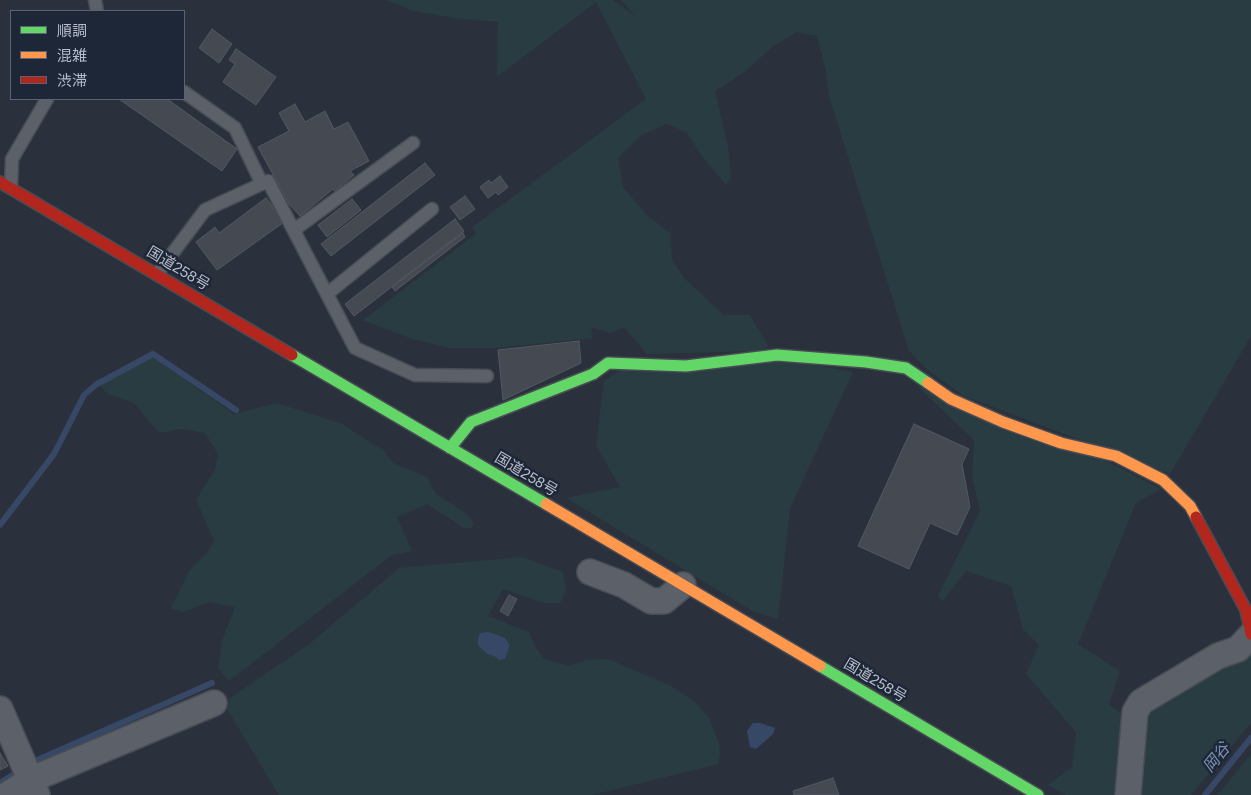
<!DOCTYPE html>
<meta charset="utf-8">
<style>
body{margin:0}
#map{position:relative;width:1251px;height:795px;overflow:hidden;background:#2b313c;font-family:Helvetica,"Noto Sans JP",sans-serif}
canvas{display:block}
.legend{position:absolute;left:10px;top:10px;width:175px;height:90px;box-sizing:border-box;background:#1e2737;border:1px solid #5b6373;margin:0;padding:6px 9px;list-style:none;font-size:15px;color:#b6bdcc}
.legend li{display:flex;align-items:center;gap:10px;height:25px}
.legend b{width:25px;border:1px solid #5b6373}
</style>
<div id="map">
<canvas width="1251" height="795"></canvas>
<ul class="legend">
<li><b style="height:6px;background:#63d668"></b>順調</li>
<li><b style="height:6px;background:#ff974d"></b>混雑</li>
<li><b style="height:6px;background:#b3261e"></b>渋滞</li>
</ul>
</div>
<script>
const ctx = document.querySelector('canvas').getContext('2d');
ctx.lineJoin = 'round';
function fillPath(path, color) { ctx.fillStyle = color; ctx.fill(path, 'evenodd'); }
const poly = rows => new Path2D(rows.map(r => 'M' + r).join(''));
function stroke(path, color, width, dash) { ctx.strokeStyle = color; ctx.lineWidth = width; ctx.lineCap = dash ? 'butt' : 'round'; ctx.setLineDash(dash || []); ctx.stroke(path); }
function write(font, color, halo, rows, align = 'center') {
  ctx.font = font + ' Helvetica,"Noto Sans JP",sans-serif'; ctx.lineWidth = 5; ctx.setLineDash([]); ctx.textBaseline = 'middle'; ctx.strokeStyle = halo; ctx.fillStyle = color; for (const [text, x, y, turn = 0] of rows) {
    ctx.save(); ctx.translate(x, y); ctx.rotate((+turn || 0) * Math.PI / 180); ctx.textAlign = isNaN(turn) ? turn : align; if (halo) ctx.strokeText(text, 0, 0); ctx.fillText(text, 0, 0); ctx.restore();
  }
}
fillPath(poly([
 [387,0,613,0,635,16,621,0,1251,0,1251,336,1170,474,964,396,929,371,909,351,829,96,826,72,817,36,797,32,772,47,746,71,715,91,728,147,731,177,726,185,705,160,686,132,666,124,640,136,618,158,623,187,647,215,670,233,672,261,686,280,724,315,750,315,769,347,755,351,647,354,624,327,611,333,591,327,593,338,495,348,449,348,412,339,363,320,476,234,472,227,646,99,596,2,497,77,498,22,455,18,414,11],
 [153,357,234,414,277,403,342,424,384,451,393,463,427,477,436,494,464,512,474,522,472,527,466,529,427,504,397,517,412,551,392,555,229,681,218,668,222,641,235,607,209,602,183,612,171,608,189,571,207,553,214,541,196,500,215,470,218,454,205,433,182,429,159,433,134,403,108,394,100,386,109,379],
 [791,361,853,372,790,508,778,619,754,612,566,498,620,487,596,445,604,381,623,368],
 [917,386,1110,463,1161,489,1136,503,1078,644,1120,671,1109,704,1130,721,1123,795,1066,795,1048,785,1072,767,1076,732,1026,674,1039,645,1023,629,1011,586,966,571,943,601,938,596,980,511,972,476,974,440],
 [522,557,563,572,566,591,560,603,544,603,503,589,488,616,529,632,535,646,544,659,569,666,586,660,608,659,673,687,696,703,709,718,719,743,720,754,718,764,592,795,279,795,227,709,230,698,307,646,399,568],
 [1251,650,1251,723,1191,795,1132,795,1140,717],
 [1251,754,1251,795,1217,795,1219,793]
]), '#283c42');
fillPath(poly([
 [489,632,505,638,510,645,505,659,499,660,496,657,487,654,478,645,478,639,480,633],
 [753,723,760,723,775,728,773,734,756,749,750,747,747,731]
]), '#374866');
stroke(poly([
 [0,525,54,454,84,395,97,384,153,354,236,410],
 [35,761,212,683],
 [0,783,17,772],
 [1205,795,1251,738]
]), '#374866', 6);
const building = poly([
 [212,29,232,44,219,63,199,48,212,29],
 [236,49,276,77,256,105,223,82,235,64,229,60,236,49],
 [119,99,167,99,237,149,222,171,119,99],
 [295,104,305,122,325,111,334,129,348,122,369,161,350,171,354,175,335,191,333,189,300,216,289,204,258,147,289,131,279,113,295,104],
 [425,163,435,175,331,256,321,244,425,163],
 [500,176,508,187,498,195,496,192,488,198,480,187,489,180,491,183,500,176],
 [465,196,475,209,460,220,450,207,465,196],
 [266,198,284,222,217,270,196,242,215,227,219,233,266,198],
 [352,199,361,210,327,237,318,225,352,199],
 [455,219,464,231,354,316,345,304,455,219],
 [463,233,465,237,395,291,392,287,463,233],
 [579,341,581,363,503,400,498,350,579,341],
 [914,424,969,449,962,464,970,507,957,535,930,523,909,569,858,546,914,424],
 [509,595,517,599,508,616,500,611,509,595],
 [0,753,8,766,0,770,0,753],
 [833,778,839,795,794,795,793,791,833,778]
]);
fillPath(building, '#444952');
stroke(building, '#535963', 1);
const lane = poly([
 [95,0,97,11],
 [184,92,235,128,262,184],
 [11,188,12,159,47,99],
 [294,230,413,143],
 [157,274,205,210,268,181,355,348,415,375,487,376],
 [327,294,432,209]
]);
const street = poly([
 [590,572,624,585,651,601,664,601,683,585],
 [0,709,37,795],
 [7,795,30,780,214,703],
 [1128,795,1135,712,1141,702,1218,656,1238,649,1251,635]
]);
const fast = poly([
 [292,355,546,504],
 [450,448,471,422,593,374,608,363,686,366,777,355,866,362,906,368,928,383],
 [820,666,1038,795]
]);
const slow = poly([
 [928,383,951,399,1003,422,1061,443,1116,456,1163,480,1190,506,1196,517],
 [546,504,820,666]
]);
const jam = poly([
 [0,182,292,355],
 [1196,517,1246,610,1251,634]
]);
stroke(lane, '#484c54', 15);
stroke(street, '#484c54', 28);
stroke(fast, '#484c54', 14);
stroke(slow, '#484c54', 14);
stroke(jam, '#484c54', 14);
stroke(lane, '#5c6069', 12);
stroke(street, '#5c6069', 25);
stroke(fast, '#63d668', 11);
stroke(slow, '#ff974d', 11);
stroke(jam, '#b3261e', 11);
write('15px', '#b6bdcc', '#1e2737', [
 ["国道258号",178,269,31],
 ["国道258号",526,475,31],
 ["国道258号",875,681,31]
]);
write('italic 16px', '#7c91b4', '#1e2737', [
 ["岡谷",1217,758,-51]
]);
</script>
